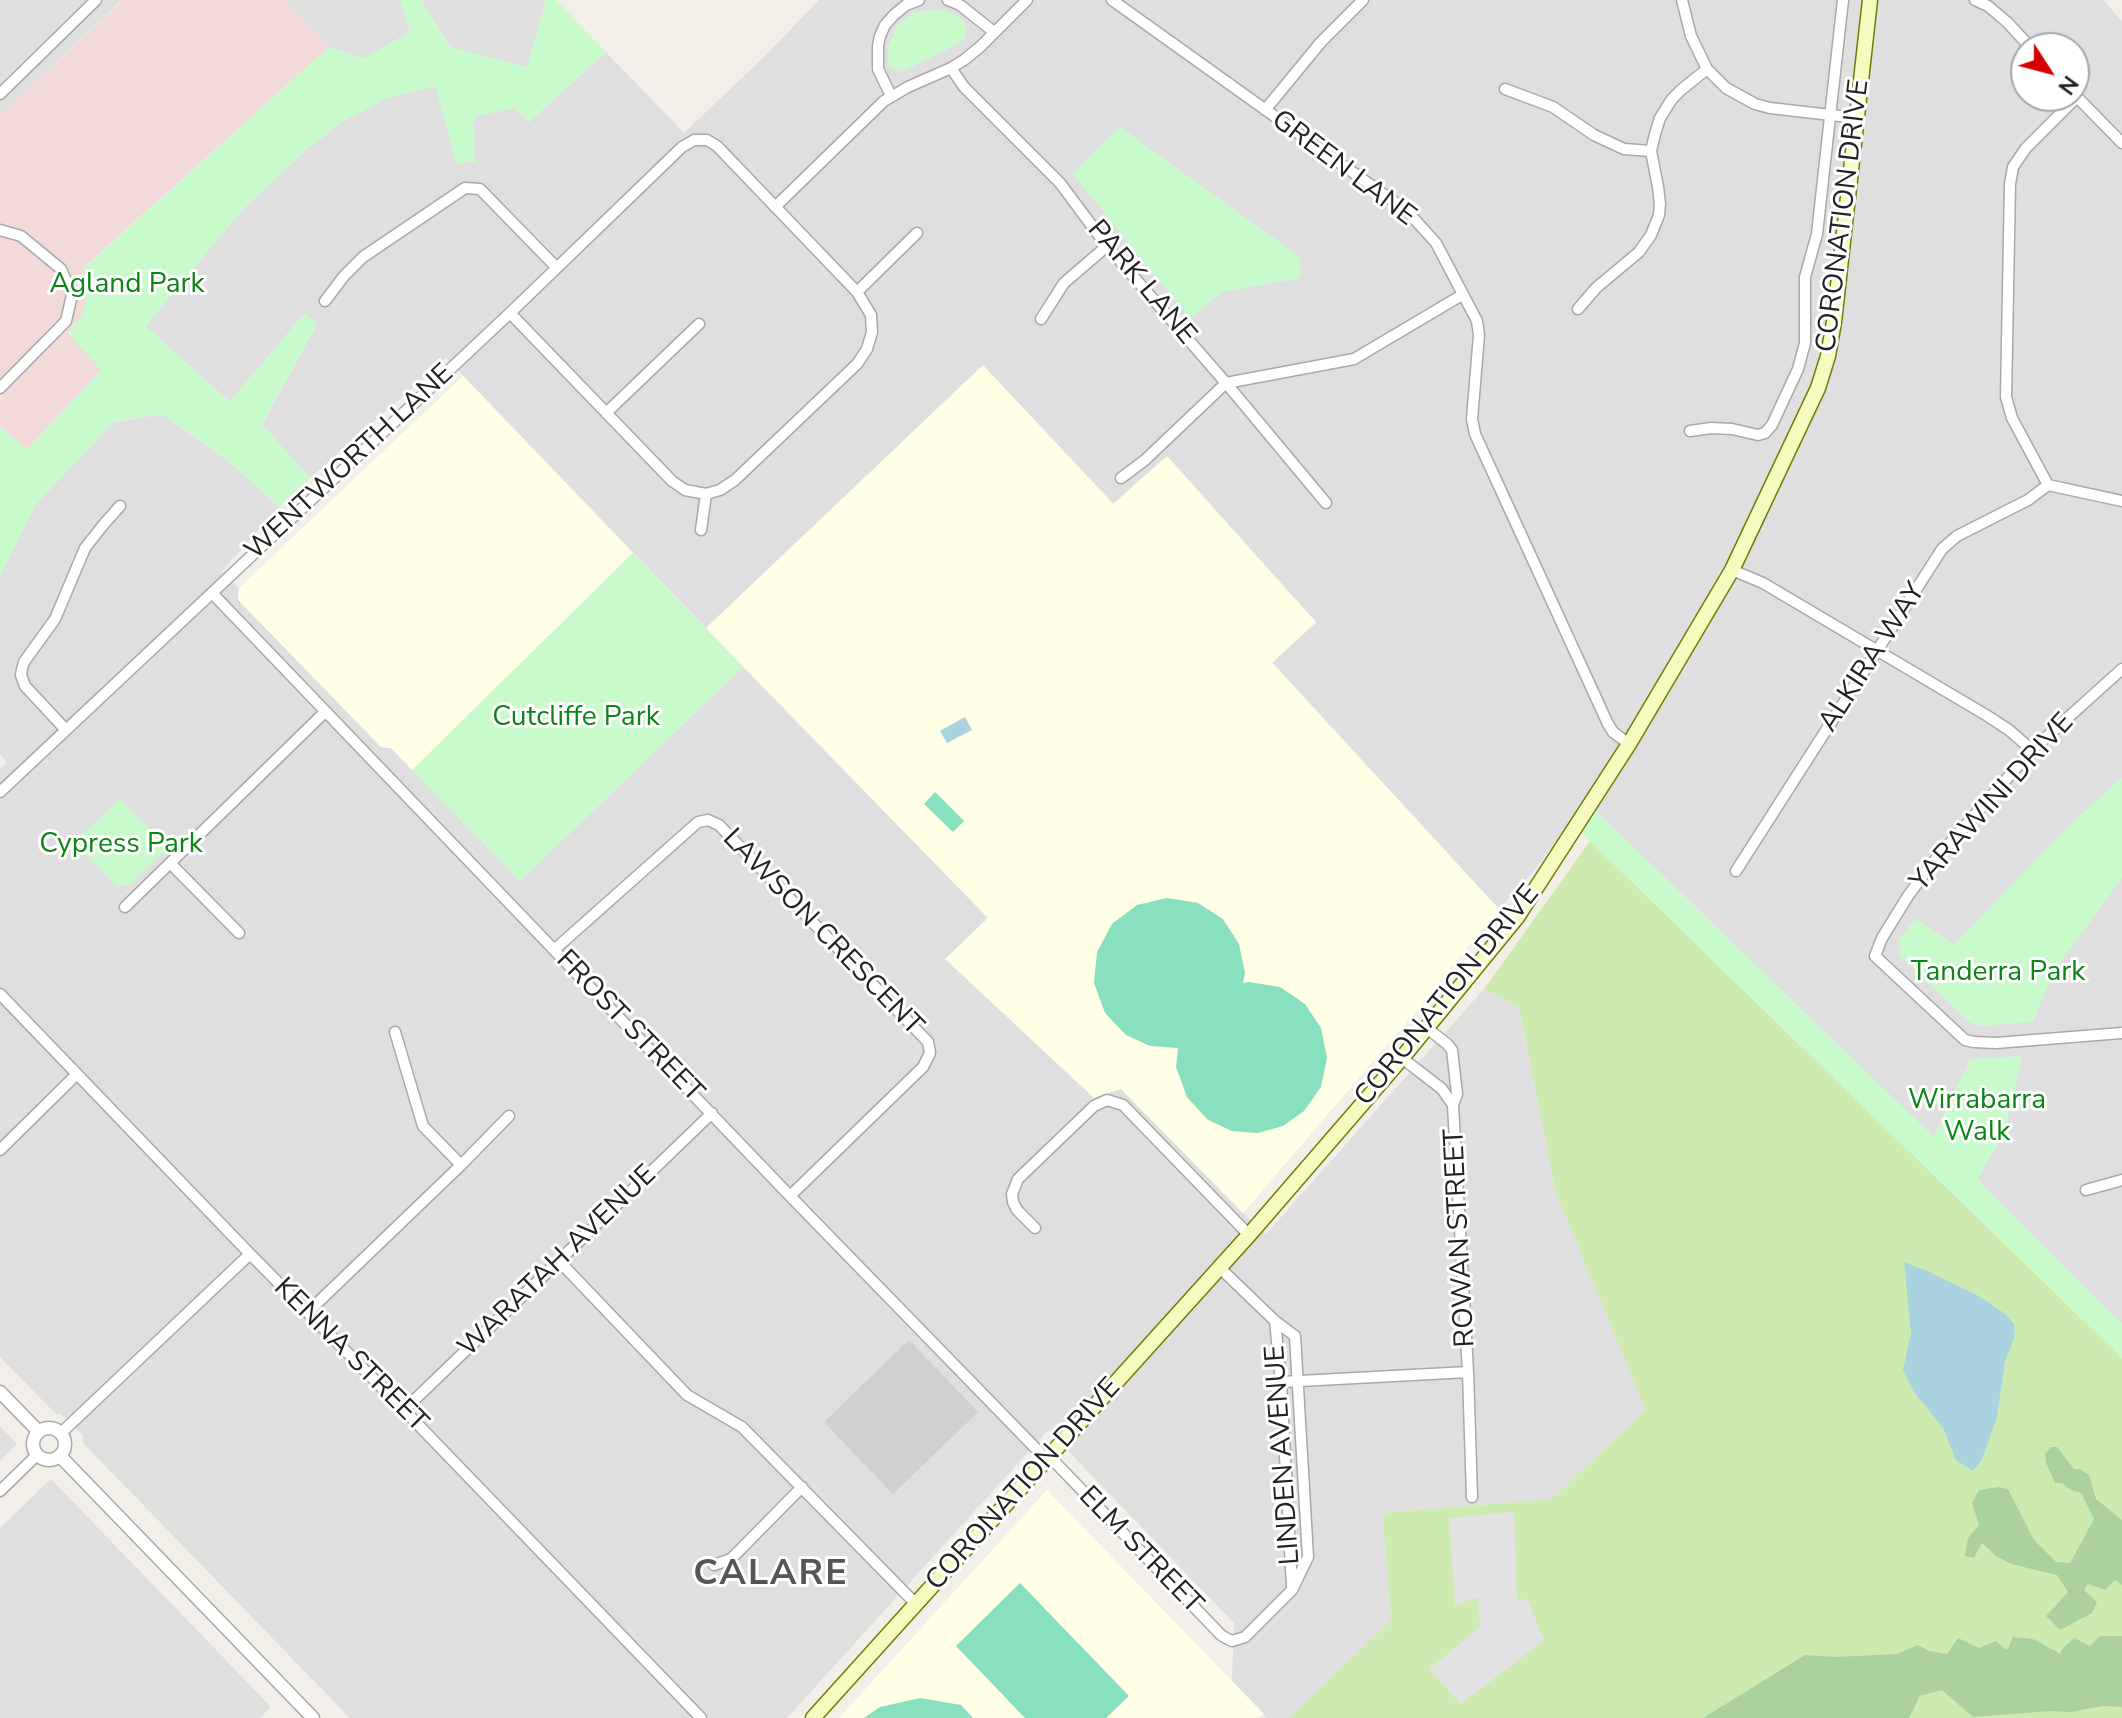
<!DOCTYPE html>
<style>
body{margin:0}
#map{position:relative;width:2122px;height:1718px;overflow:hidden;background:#f2efe9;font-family:"Nunito Sans",sans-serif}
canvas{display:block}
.north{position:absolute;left:2010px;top:32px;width:80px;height:80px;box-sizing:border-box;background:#fff;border:2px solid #a7a7a7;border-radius:50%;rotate:126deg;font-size:22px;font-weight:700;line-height:32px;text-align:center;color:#222}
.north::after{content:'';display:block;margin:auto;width:28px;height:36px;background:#d40000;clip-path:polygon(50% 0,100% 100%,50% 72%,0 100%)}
</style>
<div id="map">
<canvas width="2122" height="1718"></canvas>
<div class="north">N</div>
</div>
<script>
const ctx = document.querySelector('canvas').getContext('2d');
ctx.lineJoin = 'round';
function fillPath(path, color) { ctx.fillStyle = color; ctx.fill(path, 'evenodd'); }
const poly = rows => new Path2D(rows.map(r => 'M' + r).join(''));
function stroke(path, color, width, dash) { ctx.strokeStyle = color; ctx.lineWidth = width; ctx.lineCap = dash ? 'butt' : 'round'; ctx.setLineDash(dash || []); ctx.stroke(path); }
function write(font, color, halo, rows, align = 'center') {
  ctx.font = font + ' "Nunito Sans",sans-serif'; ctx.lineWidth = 6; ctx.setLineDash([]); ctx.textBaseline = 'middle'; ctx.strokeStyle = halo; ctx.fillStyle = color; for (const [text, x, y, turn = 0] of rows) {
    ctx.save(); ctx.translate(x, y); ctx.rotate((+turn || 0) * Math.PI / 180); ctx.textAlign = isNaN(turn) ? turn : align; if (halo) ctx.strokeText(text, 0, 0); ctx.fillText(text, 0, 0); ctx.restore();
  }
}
fillPath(poly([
 [0,0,122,0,0,115],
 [284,0,400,0,410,32,364,59,329,47],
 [421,0,546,0,527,68,451,47],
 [819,0,2103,0,2122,21,2122,1324,1977,1179,2005,1132,1970,1060,1934,1138,1596,811,1580,809,1534,871,1499,909,1272,662,1316,623,1114,504,983,366,706,628,446,358,310,478,262,425,317,324,304,314,230,402,145,326,244,208,307,149,343,121,388,98,436,86,456,163,468,161,475,162,473,117,514,107,529,122,606,52,684,133,764,57],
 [2026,48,2074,48,2074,96,2026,96],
 [162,414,232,464,279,507,222,571,239,588,239,600,381,747,391,748,520,881,743,667,988,918,946,959,1121,1089,1243,1213,1266,1234,1484,989,1519,1008,1556,1194,1647,1410,1551,1499,1382,1513,1391,1620,1289,1718,1266,1718,1232,1681,1234,1623,1048,1430,787,1718,350,1718,83,1443,83,1436,61,1414,56,1414,0,1357,0,770,7,762,0,754,0,576,36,504,114,422],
 [0,1426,17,1444,0,1461],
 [51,1479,271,1707,260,1718,0,1718,0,1528]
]), '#e0dfdf');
fillPath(poly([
 [123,0,284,0,329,47,83,268,86,295,83,313,102,369,27,449,0,427,0,115]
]), '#f2dad9');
fillPath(poly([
 [983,365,1113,504,1167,456,1316,622,1272,663,1499,909,1406,1023,1243,1213,1121,1089,1094,1098,945,959,988,918,706,628],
 [463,376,633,553,412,770,391,748,381,747,238,600,239,588],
 [1047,1490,1232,1681,1264,1714,1258,1718,839,1718]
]), '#ffffe5');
fillPath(poly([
 [909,1340,978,1412,893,1494,824,1422]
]), '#d0d0d0');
fillPath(poly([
 [1590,841,2122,1358,2122,1718,1289,1718,1391,1620,1382,1513,1551,1499,1646,1410,1556,1194,1519,1008,1484,989]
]), '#cdebb0');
fillPath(poly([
 [2051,1447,2057,1447,2074,1469,2080,1469,2089,1475,2096,1499,2122,1520,2122,1585,2115,1580,2105,1590,2088,1584,2084,1590,2097,1602,2092,1613,2060,1630,2046,1616,2068,1592,2057,1575,2011,1564,1996,1556,1982,1543,1974,1558,1965,1556,1968,1538,1979,1525,1972,1503,1979,1490,1998,1487,2008,1489,2034,1540,2056,1562,2070,1563,2094,1519,2081,1493,2071,1490,2062,1483,2055,1483,2046,1463,2045,1454],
 [2100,1636,2122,1636,2122,1707,2103,1706,2071,1712,2050,1711,1973,1717,1942,1690,1920,1696,1909,1718,1703,1718,1805,1655,1836,1657,1897,1654,1918,1645,1929,1651,1947,1654,1958,1638,1979,1648,1996,1641,2007,1650,2013,1637,2033,1639,2061,1654,2061,1650,2074,1638,2090,1646]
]), '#add19e');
fillPath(poly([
 [400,0,421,0,451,47,527,67,546,0,556,0,606,52,529,122,514,108,474,117,475,162,468,161,456,164,436,86,388,98,343,121,307,149,244,208,146,326,229,402,304,314,317,324,262,424,310,478,279,507,232,464,162,414,115,421,36,504,0,576,0,427,27,449,101,370,68,333,83,313,86,295,83,269,329,47,364,58,410,32],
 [938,9,955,14,966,23,966,37,960,43,902,72,889,67,888,47,897,26,903,20,915,12],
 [1120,127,1299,256,1301,278,1222,292,1190,319,1072,173],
 [633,553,743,667,520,881,412,770],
 [2122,777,2122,878,2053,973,2033,1022,1980,1026,1969,1022,1900,956,1899,940,1915,919,1954,944,2073,822],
 [120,799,168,848,132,883,117,887,74,842],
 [1596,811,1934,1137,1970,1059,2022,1056,2005,1132,1977,1179,2122,1324,2122,1358,1582,833]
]), '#c8facc');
fillPath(poly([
 [935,792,964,821,953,832,924,804],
 [1167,898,1198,903,1223,919,1239,944,1245,973,1243,983,1249,982,1280,987,1305,1004,1321,1028,1327,1058,1321,1087,1304,1111,1283,1126,1258,1133,1232,1131,1208,1120,1187,1097,1176,1067,1178,1048,1150,1046,1126,1035,1105,1013,1094,983,1097,952,1112,924,1137,905],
 [1020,1583,1129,1696,1106,1718,1025,1718,956,1646],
 [920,1698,961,1705,973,1718,864,1718,880,1707]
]), '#88e0be');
fillPath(poly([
 [1514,1512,1517,1600,1527,1599,1544,1640,1461,1704,1429,1669,1480,1627,1478,1597,1455,1605,1449,1518]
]), '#e2e2e2');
fillPath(poly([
 [965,717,972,730,947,743,940,731],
 [1904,1262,1929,1272,1977,1295,2004,1313,2014,1324,2015,1336,2005,1361,1997,1417,1982,1459,1973,1471,1956,1460,1943,1428,1914,1392,1903,1370,1911,1333]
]), '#aad3df');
const minor = poly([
 [948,0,960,5,994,32],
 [1112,0,1407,211,1436,243,1477,321,1479,335,1472,419,1475,434,1608,724,1613,732,1629,744],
 [1682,0,1691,36,1707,69,1726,88,1755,104,1770,108,1857,118],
 [1975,0,1988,6,2007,22,2031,48],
 [951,68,964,87,1060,183,1107,246,1226,383,1326,503],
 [1505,89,1553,107,1594,135,1624,149,1651,151],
 [0,94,96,0],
 [2074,94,2122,143],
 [891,96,878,69,878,46,880,36,885,25,894,15,906,5,919,0],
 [1265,110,1321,42,1363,0],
 [775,207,884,101,908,87,951,68,964,60,980,47,1027,0],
 [0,230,21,236,61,269,72,295,66,321,0,388],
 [857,292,917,233],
 [325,301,344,276,363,257,465,188,480,189,557,268],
 [1578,309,1596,288,1639,252,1651,235,1659,215,1660,204,1658,187,1651,151,1655,134,1660,118,1672,99,1681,90,1707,69],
 [1041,319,1064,283,1107,246],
 [606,413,699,324],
 [1690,431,1711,428,1732,429,1758,435,1765,433,1772,425,1798,369,1805,343,1805,277,1817,234,1843,0],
 [1121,478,1145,460,1226,383,1354,359,1462,295],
 [2048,485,2012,418,2006,397,2010,184,2013,167,2026,148,2077,97],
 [2048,485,2122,501],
 [701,530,706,494],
 [1732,570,1763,583,1986,715,2009,730,2032,750],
 [212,593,790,1196,1047,1460],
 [2122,669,2032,750,1929,867,1908,896,1882,938,1875,956,1965,1040,1974,1042,1996,1043,2122,1033],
 [66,730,25,686,21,675,22,669,24,662,55,619,85,548,104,524,120,506],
 [0,792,510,313,682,147,694,140,707,140,717,146,857,292,871,315,872,332,867,349,857,364,735,480,720,490,706,494,685,490,672,481,510,313],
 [170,863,239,933],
 [1736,871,1942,549,1957,536,2028,500,2048,485],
 [125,907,325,712],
 [554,950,698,822,708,820,719,825,928,1042,930,1053,923,1067,790,1196],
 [0,994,250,1254,404,1410,701,1718],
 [1427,1028,1447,1044,1452,1050,1457,1094,1453,1105,1468,1372,1472,1497],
 [395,1032,423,1126,461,1165],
 [1402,1058,1442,1089,1453,1105],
 [0,1150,76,1075],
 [2086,1190,2122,1180],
 [1035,1228,1017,1210,1013,1202,1012,1194,1018,1179,1094,1106,1107,1100,1123,1105,1249,1235],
 [560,1262,687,1395,742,1427,916,1604],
 [308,1312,461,1165,509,1116],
 [1275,1321,1281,1382,1292,1586],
 [1281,1382,1468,1372],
 [404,1410,712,1113],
 [61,1433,250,1254],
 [1050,1457,1221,1635,1226,1638,1232,1641,1245,1637,1292,1590,1308,1557,1295,1336,1275,1321,1220,1268],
 [0,1491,37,1455],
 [714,1565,731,1559,802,1487]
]);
const tertiary = poly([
 [0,1392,39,1432],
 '33 1444a16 16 0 1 1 32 0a16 16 0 1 1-32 0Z',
 [60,1456,313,1718]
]);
const secondary = poly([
 [813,1718,1249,1235,1402,1058,1518,916,1629,744,1732,570,1818,388,1828,356,1834,322,1870,0]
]);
stroke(minor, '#a9a9a9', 13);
stroke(tertiary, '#a9a9a9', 15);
stroke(secondary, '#707d05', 17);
stroke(minor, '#fff', 10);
stroke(tertiary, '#fff', 12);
stroke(secondary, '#f7fabf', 14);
write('28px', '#222', '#fff', [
 ["GREEN LANE",1343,169,37],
 ["CORONATION DRIVE",1844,216,-83],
 ["PARK LANE",1141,283,50],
 ["WENTWORTH LANE",350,463,-43],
 ["ALKIRA WAY",1873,658,-57],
 ["YARAWINI DRIVE",1993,803,-48],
 ["LAWSON CRESCENT",822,933,46],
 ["CORONATION DRIVE",1448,996,-51],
 ["FROST STREET",629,1027,46],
 ["ROWAN STREET",1461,1238,-93],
 ["WARATAH AVENUE",558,1262,-44],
 ["KENNA STREET",350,1356,45],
 ["LINDEN AVENUE",1284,1455,-94],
 ["CORONATION DRIVE",1024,1485,-48],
 ["ELM STREET",1140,1551,46]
]);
write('28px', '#0c8416', '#fff', [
 ["Agland Park",127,285],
 ["Cutcliffe Park",576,718],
 ["Cypress Park",121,845],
 ["Tanderra Park",1998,973],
 ["Wirrabarra",1977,1101],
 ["Walk",1977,1133]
]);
ctx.letterSpacing = '2px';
write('bold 36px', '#555', '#fff', [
 ["CALARE",771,1575]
]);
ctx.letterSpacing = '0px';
</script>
